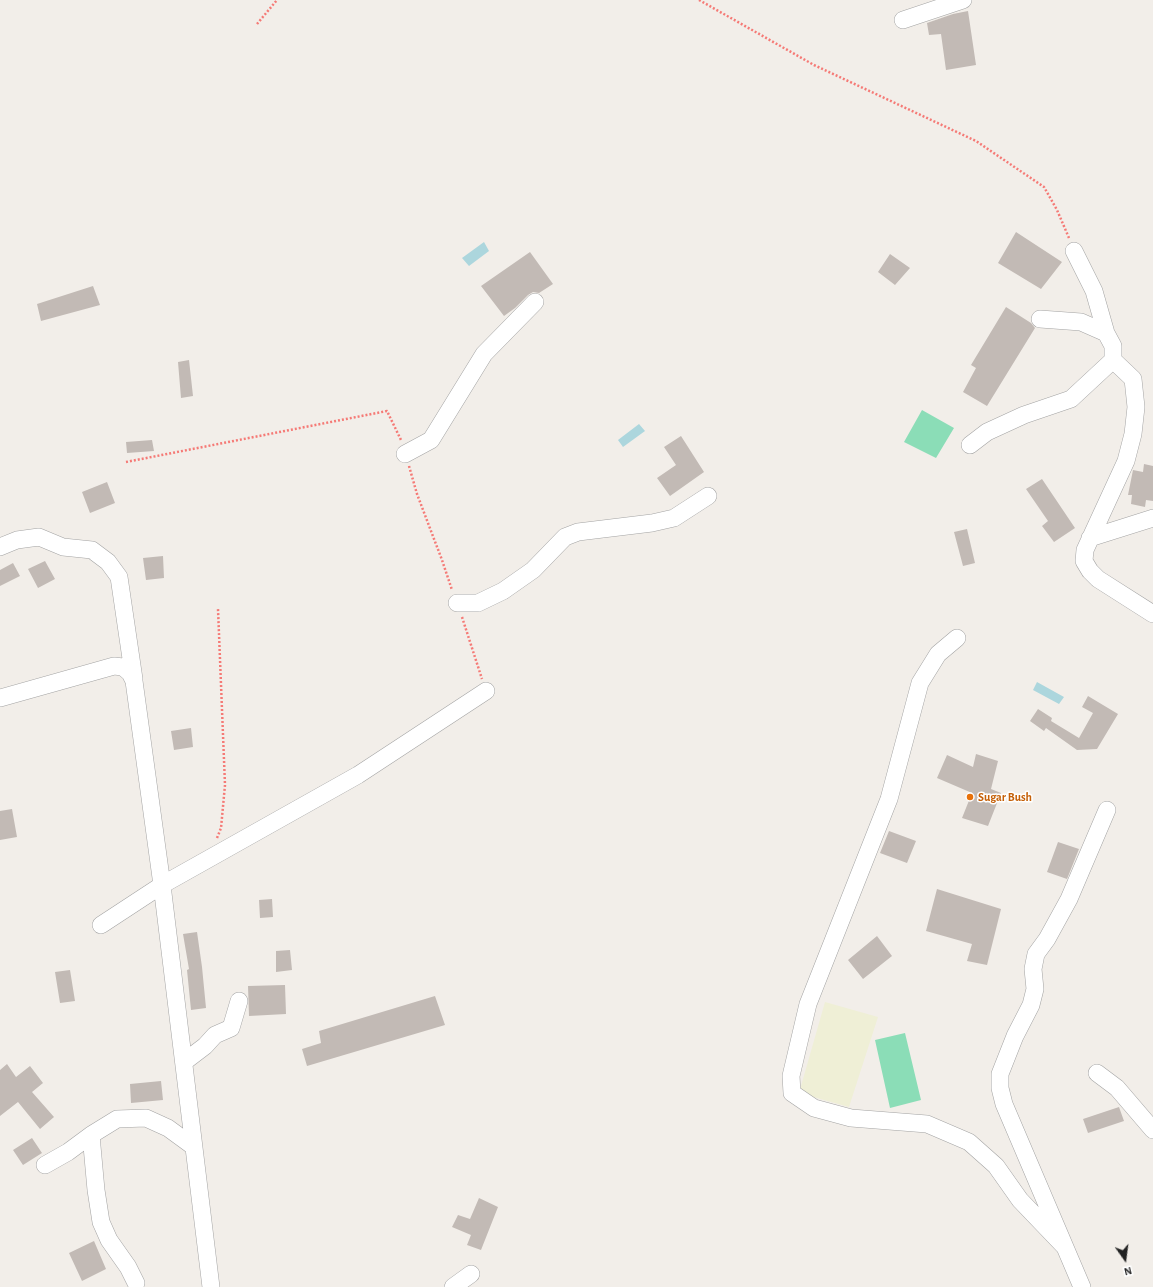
<!DOCTYPE html>
<style>
body{margin:0}
#map{position:relative;width:1153px;height:1287px;overflow:hidden;background:#f2eee9;font-family:"Alegreya Sans",sans-serif}
canvas{display:block}
.north{position:absolute;left:1105px;top:1239px;width:40px;height:40px;-webkit-text-stroke:3px #fff;paint-order:stroke;rotate:166deg;font-size:11px;font-weight:700;line-height:16px;text-align:center;color:#222}
.north::after{content:'';display:block;margin:auto;width:14px;height:18px;background:#222;clip-path:polygon(50% 0,100% 100%,50% 72%,0 100%)}
</style>
<div id="map">
<canvas width="1153" height="1287"></canvas>
<div class="north">N</div>
</div>
<script>
const ctx = document.querySelector('canvas').getContext('2d');
ctx.lineJoin = 'round';
function fillPath(path, color) { ctx.fillStyle = color; ctx.fill(path, 'evenodd'); }
const poly = rows => new Path2D(rows.map(r => 'M' + r).join(''));
function stroke(path, color, width, dash) { ctx.strokeStyle = color; ctx.lineWidth = width; ctx.lineCap = dash ? 'butt' : 'round'; ctx.setLineDash(dash || []); ctx.stroke(path); }
function write(font, color, halo, rows, align = 'center') {
  ctx.font = font + ' "Alegreya Sans",sans-serif'; ctx.lineWidth = 3; ctx.setLineDash([]); ctx.textBaseline = 'middle'; ctx.strokeStyle = halo; ctx.fillStyle = color; for (const [text, x, y, turn = 0] of rows) {
    ctx.save(); ctx.translate(x, y); ctx.rotate((+turn || 0) * Math.PI / 180); ctx.textAlign = isNaN(turn) ? turn : align; if (halo) ctx.strokeText(text, 0, 0); ctx.fillText(text, 0, 0); ctx.restore();
  }
}
fillPath(poly([
 [825,1002,878,1017,849,1107,799,1093]
]), '#efefd6');
fillPath(poly([
 [922,410,954,428,936,458,904,442],
 [905,1033,921,1100,890,1108,875,1040]
]), '#8bddb7');
fillPath(poly([
 [484,242,489,251,469,266,462,258],
 [639,424,645,431,623,447,618,440],
 [1037,682,1064,697,1059,704,1033,690]
]), '#acd6dd');
fillPath(poly([
 [968,11,976,65,946,70,941,34,929,35,927,23,953,14],
 [1016,232,1062,262,1041,289,998,263],
 [530,252,553,284,539,293,533,292,528,295,515,308,504,316,481,286],
 [890,254,910,268,895,285,878,272],
 [93,286,100,305,41,321,37,304],
 [1006,307,1031,323,1035,328,987,406,963,392,976,368,971,365],
 [189,360,193,396,181,398,178,362],
 [681,436,704,472,670,496,657,478,676,465,664,447],
 [152,440,154,451,127,453,126,442],
 [1144,464,1153,466,1153,501,1146,500,1145,507,1131,504,1132,495,1128,495,1133,470,1143,472],
 [1042,479,1075,528,1054,542,1042,526,1048,521,1026,489],
 [107,482,115,503,90,513,82,492],
 [967,529,975,563,963,566,954,532],
 [163,556,164,578,146,580,143,558],
 [45,561,55,579,38,588,28,569],
 [13,563,20,576,0,586,0,570],
 [1088,696,1118,714,1097,749,1077,750,1046,728,1044,731,1030,721,1038,709,1052,718,1051,721,1079,738,1093,713,1082,707],
 [191,728,193,747,174,750,171,731],
 [976,754,998,761,991,789,1001,793,988,826,962,818,972,793,937,778,947,755,973,767],
 [12,809,17,837,0,840,0,811],
 [889,831,916,841,907,863,880,853],
 [1058,842,1079,849,1067,879,1047,872],
 [937,889,1001,909,987,965,967,961,972,944,926,931],
 [272,899,273,917,260,918,259,900],
 [197,932,202,967,206,1008,191,1010,187,970,189,969,183,934],
 [877,936,892,956,863,979,848,960],
 [290,950,292,970,276,972,276,951],
 [70,970,75,1001,60,1003,55,972],
 [285,985,286,1014,249,1016,248,986],
 [435,996,445,1025,307,1066,302,1049,321,1043,319,1031],
 [7,1064,16,1077,30,1066,43,1083,32,1092,54,1117,40,1129,18,1102,0,1116,0,1070],
 [161,1081,163,1100,131,1103,130,1084],
 [1119,1107,1124,1121,1088,1133,1083,1119],
 [32,1138,42,1153,23,1165,13,1150],
 [479,1198,498,1207,481,1250,467,1245,471,1235,452,1227,458,1215,470,1219],
 [94,1241,106,1269,82,1281,69,1253]
]), '#c2bab5');
const minor = poly([
 [903,20,963,0],
 [1074,251,1094,291,1106,333,1113,346,1113,360,1133,379,1136,407,1133,434,1126,461,1085,550,1084,561,1090,571,1098,579,1153,614],
 [1040,319,1081,322,1106,333],
 [970,445,987,432,1024,415,1071,399,1113,360],
 [405,454,431,440,484,354,535,302],
 [1090,538,1153,518],
 [0,547,17,540,39,537,63,547,92,550,108,562,119,577,134,679],
 [457,603,478,603,503,591,533,570,565,537,578,532,652,523,674,518,708,496],
 [957,638,938,654,920,683,889,799,808,1004,791,1076,792,1093,814,1108,851,1118,927,1124,969,1142,996,1166,1020,1200,1064,1246],
 [0,698,114,666,123,667,130,673,134,681,162,885,211,1287],
 [101,925,162,885,358,775,486,691],
 [184,1062,205,1046,215,1035,231,1028,239,1001],
 [1097,1073,1117,1088,1153,1130],
 [91,1135,96,1190,101,1222,109,1240,128,1267,136,1283],
 [45,1165,68,1152,91,1135,117,1119,146,1118,168,1128,194,1147],
 [453,1287,471,1274],
 [1082,1287,1004,1104,1000,1088,1000,1074,1015,1036,1031,1005,1035,989,1033,969,1036,954,1047,939,1069,899,1107,810]
]);
stroke(minor, '#a3a3a3', 18);
stroke(poly([
 [699,0,814,65,976,141,1044,187,1057,210,1069,238],
 [257,24,277,0],
 [126,462,387,411,401,440],
 [409,466,417,494,442,560,452,590],
 [462,617,482,679],
 [217,838,221,828,225,785,218,609]
]), '#f57a76', 2.5, [2, 2]);
stroke(minor, '#fff', 17);
for (const [x, y, r, color] of [
 [970,797,4,"#e8710a"]
]) { const dot = new Path2D(); dot.arc(x, y, r, 0, 2 * Math.PI); ctx.fillStyle = color; ctx.fill(dot); stroke(dot, '#fff', 1.5); }
write('bold 12px', '#c56008', '#fff', [
 ["Sugar Bush",978,797]
], 'left');
</script>
